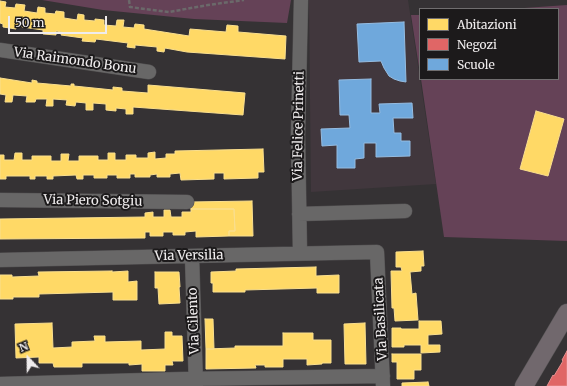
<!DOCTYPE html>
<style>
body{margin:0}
#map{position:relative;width:567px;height:386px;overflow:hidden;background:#353234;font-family:Merriweather,serif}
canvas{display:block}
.legend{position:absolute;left:419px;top:8px;width:140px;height:72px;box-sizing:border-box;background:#1c1a1b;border:1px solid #706e6f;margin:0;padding:5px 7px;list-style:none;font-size:12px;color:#efeced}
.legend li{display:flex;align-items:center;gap:8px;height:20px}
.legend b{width:20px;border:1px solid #706e6f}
.north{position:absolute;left:8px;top:338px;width:40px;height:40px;-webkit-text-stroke:3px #1c1a1b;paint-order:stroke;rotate:338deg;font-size:11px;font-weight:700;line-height:16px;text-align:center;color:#efeced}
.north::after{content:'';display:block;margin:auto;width:14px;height:18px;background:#efeced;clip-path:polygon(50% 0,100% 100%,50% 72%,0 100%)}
.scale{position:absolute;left:8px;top:16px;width:99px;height:18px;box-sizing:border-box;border:2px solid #efeced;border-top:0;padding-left:5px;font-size:12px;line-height:14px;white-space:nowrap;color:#efeced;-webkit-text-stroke:3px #1c1a1b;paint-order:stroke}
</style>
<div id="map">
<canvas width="567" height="386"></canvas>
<ul class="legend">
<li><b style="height:11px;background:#ffd966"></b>Abitazioni</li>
<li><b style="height:11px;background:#e06666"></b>Negozi</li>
<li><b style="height:11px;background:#6fa8dc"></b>Scuole</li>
</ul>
<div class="north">N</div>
<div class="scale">50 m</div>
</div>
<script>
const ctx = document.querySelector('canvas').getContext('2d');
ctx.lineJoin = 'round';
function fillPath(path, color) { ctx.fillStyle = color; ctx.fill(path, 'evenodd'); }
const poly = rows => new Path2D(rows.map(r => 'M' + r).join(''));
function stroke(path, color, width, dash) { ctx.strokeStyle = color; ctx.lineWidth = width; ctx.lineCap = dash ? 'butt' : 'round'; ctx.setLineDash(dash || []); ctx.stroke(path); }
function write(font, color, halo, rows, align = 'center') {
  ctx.font = font + ' Merriweather,serif'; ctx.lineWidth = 4; ctx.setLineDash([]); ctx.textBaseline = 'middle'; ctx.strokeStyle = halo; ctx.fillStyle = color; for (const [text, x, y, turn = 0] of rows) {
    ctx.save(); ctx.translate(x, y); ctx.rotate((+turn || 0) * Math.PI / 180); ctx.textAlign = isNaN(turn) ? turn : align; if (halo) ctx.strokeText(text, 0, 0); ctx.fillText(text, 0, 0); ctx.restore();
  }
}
fillPath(poly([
 [309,0,408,0,436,184,311,192]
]), '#41373d');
fillPath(poly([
 [42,0,291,0,287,23,194,19,103,10],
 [567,5,567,241,444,237,421,79,558,79,558,9,510,9],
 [411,15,420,15,420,74]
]), '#654257');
const homes = poly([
 [0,1,6,2,5,7,15,8,16,4,25,5,24,11,37,13,38,7,45,8,45,13,55,14,56,11,64,12,64,18,77,20,78,14,84,15,84,20,95,21,95,19,104,20,104,25,116,26,117,20,124,20,123,27,134,28,135,24,144,25,144,29,189,36,190,29,226,32,227,25,238,26,238,32,286,36,285,59,187,52,165,48,164,52,157,51,157,47,135,45,135,48,127,47,128,43,96,39,95,42,82,41,83,38,61,35,62,32,56,31,56,35,43,34,43,30,22,27,22,26,16,26,16,29,3,27,3,24,0,23,0,1],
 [0,78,32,83,32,80,37,81,37,83,71,86,71,84,74,84,74,86,113,90,113,87,122,88,122,91,148,93,148,85,245,93,243,115,133,107,133,114,126,114,126,109,116,108,116,111,106,110,106,104,93,103,93,110,86,110,86,103,76,102,75,106,66,105,67,100,53,99,53,106,46,106,47,99,36,99,35,102,26,102,27,96,13,95,12,102,5,102,6,95,0,94,0,78],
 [536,111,564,119,548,176,520,169,536,111],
 [263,149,264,172,258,172,258,178,224,179,224,173,214,173,214,179,181,180,180,173,170,174,170,177,157,177,157,174,150,175,150,177,135,177,135,174,130,174,130,178,117,178,117,175,107,175,107,178,94,178,94,175,83,175,83,179,77,179,76,175,53,176,53,179,47,179,47,176,35,176,35,179,30,179,30,176,6,176,6,179,0,179,0,155,4,155,4,160,14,160,15,153,22,153,22,160,32,160,32,156,51,156,51,161,61,161,61,154,69,154,68,161,79,161,79,156,98,156,98,160,108,160,108,153,115,153,115,160,126,160,126,155,136,155,136,158,148,158,148,153,155,152,155,159,166,158,166,154,175,154,175,151,263,149],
 [252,201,253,236,229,236,229,231,235,231,234,209,191,209,190,202,252,201],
 [191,209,234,209,235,231,229,231,229,236,196,237,196,231,185,232,185,235,173,235,173,232,163,232,163,236,150,236,150,232,145,232,145,238,0,239,0,219,145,217,145,213,153,212,153,217,164,217,164,210,170,210,171,217,182,217,182,212,191,212,191,209],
 [423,251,424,266,421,266,421,271,410,272,412,294,416,293,418,320,395,321,394,308,392,308,391,271,402,271,401,267,396,267,396,252,423,251],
 [316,267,316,276,339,275,339,293,317,293,317,288,245,290,245,292,213,292,213,283,211,283,211,272,236,271,236,269,316,267],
 [112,271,112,272,128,271,128,282,137,281,137,300,113,300,113,292,39,294,39,297,13,297,13,299,0,299,0,275,12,275,12,277,39,276,38,272,112,271],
 [155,272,179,272,180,287,179,287,180,303,159,304,158,288,155,288,155,272],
 [205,319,213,319,214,349,206,349,205,319],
 [419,321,441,321,442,334,428,335,428,345,440,345,440,352,421,353,421,345,404,345,404,347,392,347,392,328,401,328,401,329,419,329,419,321],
 [52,323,53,348,72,347,72,342,95,341,94,336,105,336,105,342,141,341,141,350,165,349,165,332,172,332,172,336,182,336,183,361,172,361,173,365,165,365,165,371,142,371,142,364,129,365,129,363,82,363,82,367,54,367,53,363,39,363,39,357,16,358,15,324,52,323],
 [365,323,366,364,345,364,344,324,365,323],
 [283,333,313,333,313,340,331,340,331,363,322,363,322,364,307,365,307,359,283,359,283,367,265,367,265,365,255,365,256,368,206,369,206,349,235,348,235,346,283,346,283,333],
 [392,354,421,354,421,370,414,370,414,379,397,379,397,362,392,362,392,354],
 [428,382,429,386,402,386,402,383,428,382]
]);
fillPath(homes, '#ffd966');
stroke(homes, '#fadf8e', 1);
const shops = poly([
 [567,351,567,386,547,386,553,375,554,376,563,361,562,360,567,351]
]);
fillPath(shops, '#e06666');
stroke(shops, '#e48e8e', 1);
const schools = poly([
 [404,22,406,82,400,81,394,79,389,76,384,68,381,61,359,62,357,24,404,22],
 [371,79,371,113,380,113,379,104,412,103,413,118,393,118,394,133,401,133,401,141,410,141,410,156,376,157,376,143,364,143,364,158,355,159,355,168,337,168,337,145,322,146,321,129,350,128,349,115,340,115,339,80,371,79]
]);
fillPath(schools, '#6fa8dc');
stroke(schools, '#95bce1', 1);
const minor = poly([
 [0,50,149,72],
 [0,200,187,202],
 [299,214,405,211],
 [300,253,298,135,301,0],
 [192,256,196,386],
 [0,260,377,252,383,386],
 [0,384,184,379,383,376]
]);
const major = poly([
 [524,386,567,313]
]);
stroke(minor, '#535152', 15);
stroke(major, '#535152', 19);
stroke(poly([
 [129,0,130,7,169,12,208,5,244,0]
]), '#6b696a', 2.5, [4, 2]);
stroke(minor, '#686767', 14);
stroke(major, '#71686d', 18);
write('13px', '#efeced', '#1c1a1b', [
 ["Via Raimondo Bonu",75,61,8],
 ["Via Felice Prinetti",299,126,-89],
 ["Via Piero Sotgiu",93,201,1],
 ["Via Versilia",189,256,-1],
 ["Via Basilicata",381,319,-93],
 ["Via Cilento",194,321,-92]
]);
</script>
